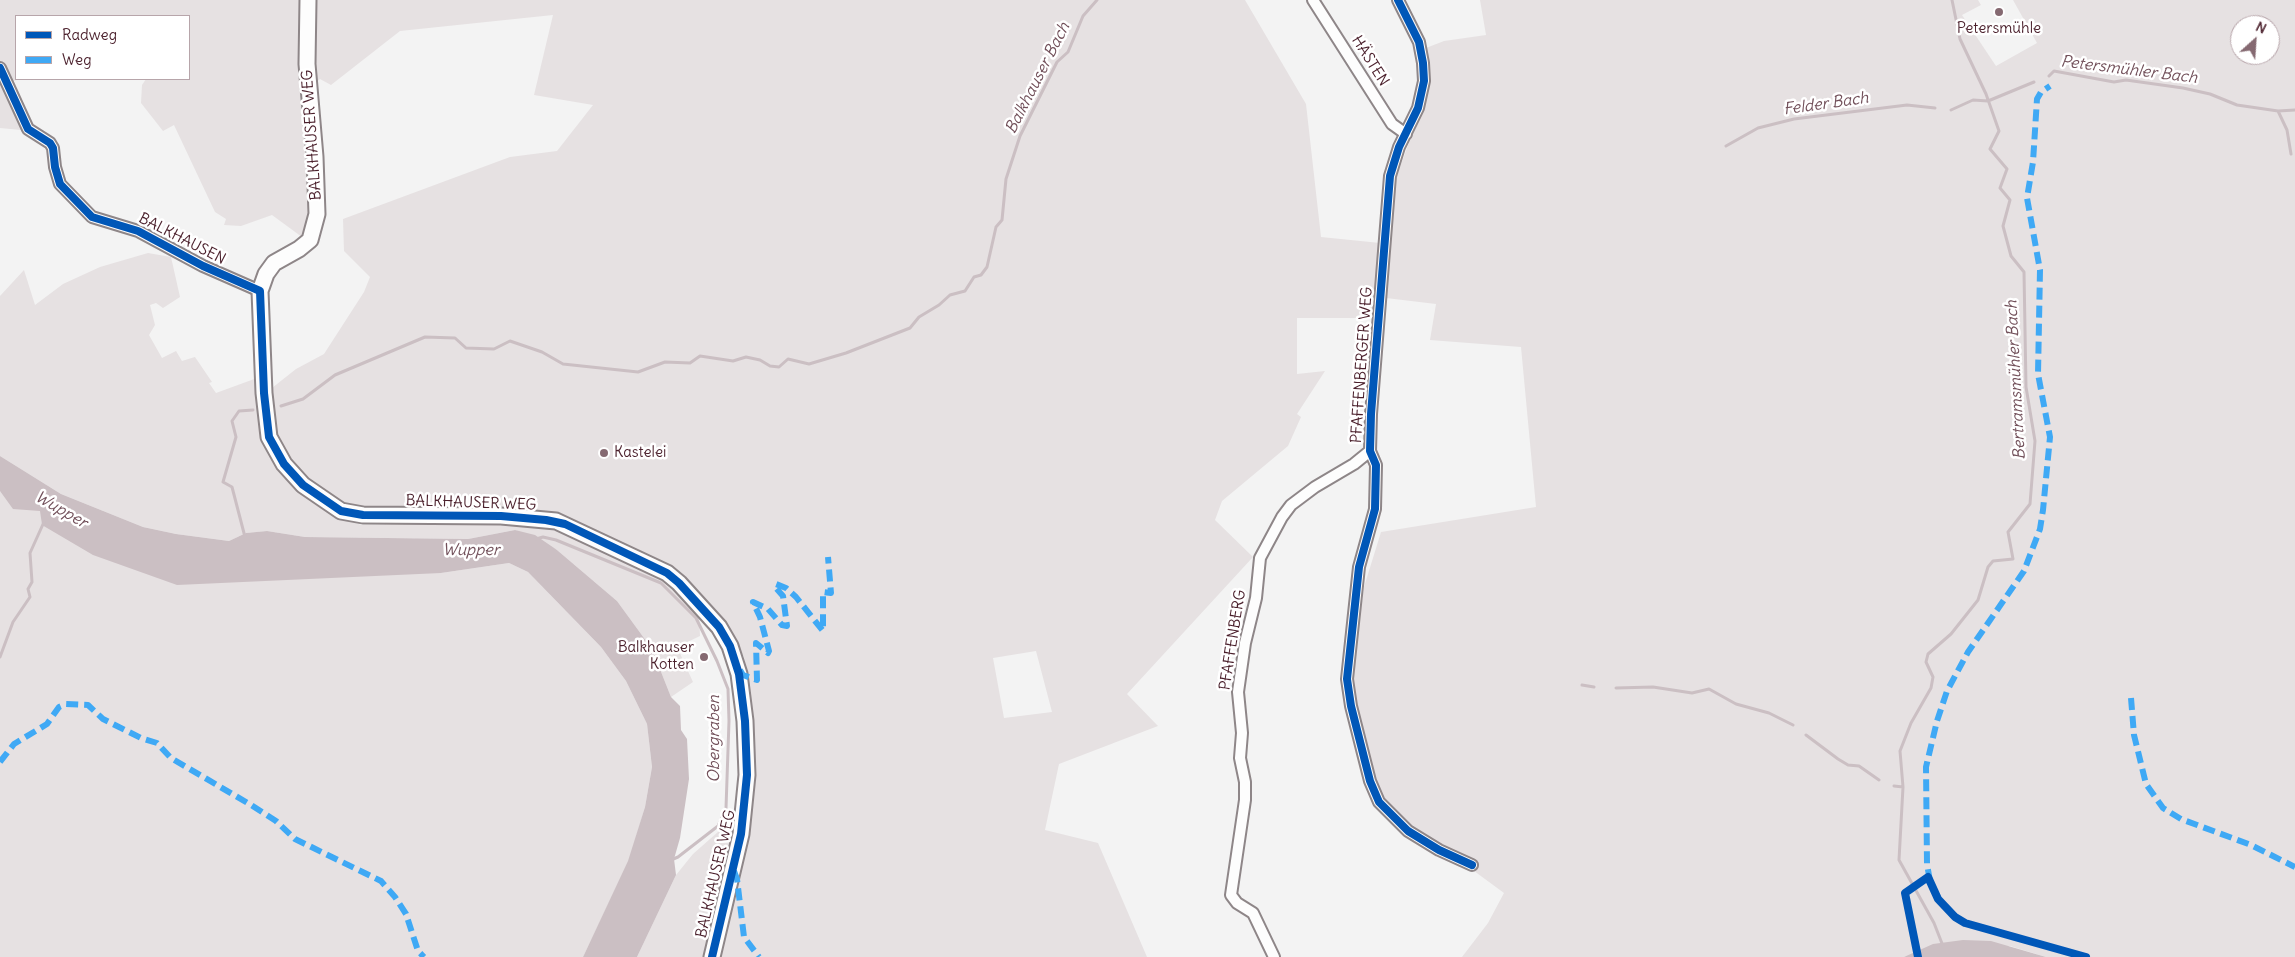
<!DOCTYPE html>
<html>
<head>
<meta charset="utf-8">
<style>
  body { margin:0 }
  #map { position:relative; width:2295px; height:957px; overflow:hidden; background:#f3f3f3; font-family:Delius,sans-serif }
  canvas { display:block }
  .legend { position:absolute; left:15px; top:15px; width:175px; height:65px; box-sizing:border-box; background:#fff; border:1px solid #b7a5aa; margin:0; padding:6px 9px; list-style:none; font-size:15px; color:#4a1f2b }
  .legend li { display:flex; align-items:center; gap:10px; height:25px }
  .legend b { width:25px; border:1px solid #b7a5aa }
  .north { position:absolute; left:2230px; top:15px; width:50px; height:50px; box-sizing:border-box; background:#fff; border:1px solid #b7a5aa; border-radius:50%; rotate:26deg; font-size:14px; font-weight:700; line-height:20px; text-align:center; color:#4a1f2b }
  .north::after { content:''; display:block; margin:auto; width:18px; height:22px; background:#856971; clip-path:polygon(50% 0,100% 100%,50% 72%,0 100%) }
</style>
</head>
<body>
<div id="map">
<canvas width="2295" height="957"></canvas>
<ul class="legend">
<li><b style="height:6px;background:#0057b8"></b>Radweg</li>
<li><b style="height:6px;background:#3fa9f5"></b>Weg</li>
</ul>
<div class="north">N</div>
</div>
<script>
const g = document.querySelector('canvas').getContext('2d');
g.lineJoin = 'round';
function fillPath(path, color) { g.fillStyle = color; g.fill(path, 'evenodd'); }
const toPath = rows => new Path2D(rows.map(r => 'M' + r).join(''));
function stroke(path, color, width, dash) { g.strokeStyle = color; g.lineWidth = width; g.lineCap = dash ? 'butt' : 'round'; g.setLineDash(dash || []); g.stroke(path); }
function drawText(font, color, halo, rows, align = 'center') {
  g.font = font + ' Delius,sans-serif'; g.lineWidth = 5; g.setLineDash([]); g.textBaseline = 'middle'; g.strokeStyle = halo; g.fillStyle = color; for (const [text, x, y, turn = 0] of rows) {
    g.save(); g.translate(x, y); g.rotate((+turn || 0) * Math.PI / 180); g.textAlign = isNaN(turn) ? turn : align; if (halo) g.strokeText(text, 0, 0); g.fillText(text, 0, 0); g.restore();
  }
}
const green = toPath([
  [0,0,301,0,313,200,309,229,302,237,272,215,241,226,224,225,226,219,215,212,174,125,163,131,141,103,142,85,146,79,189,79,189,16,16,16,16,79,21,79,9,82,0,61],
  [311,0,1245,0,1306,104,1321,237,1390,244,1395,181,1427,93,1426,48,1444,41,1486,35,1480,0,1978,0,1981,5,1962,15,1996,66,2037,43,2013,0,2295,0,2295,957,2046,957,2010,946,1904,957,1462,957,1488,923,1504,893,1470,868,1477,860,1440,847,1407,827,1380,798,1366,756,1351,680,1364,587,1381,532,1536,507,1521,347,1430,340,1436,304,1386,298,1384,318,1297,318,1297,374,1325,371,1297,414,1301,417,1288,446,1222,501,1215,520,1253,557,1127,694,1158,726,1059,764,1045,830,1098,843,1147,957,717,957,751,815,754,760,744,657,718,614,669,571,612,539,562,519,371,509,337,504,305,481,274,437,272,388,296,369,324,354,364,292,370,277,344,251,343,219,510,157,557,151,593,105,534,95,553,15,400,31,331,85,320,79,314,84],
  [2240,25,2270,25,2270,55,2240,55],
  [1036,651,1052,712,1004,718,993,658],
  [0,74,22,122,21,130,0,128],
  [148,253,171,257,180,297,163,308,156,303,150,305,155,325,149,335,162,358,176,351,182,361,195,357,212,382,209,383,216,393,257,378,261,424,335,514,361,525,498,522,530,525,556,530,634,561,662,577,699,613,700,636,677,647,693,682,671,697,652,649,617,601,557,550,515,530,468,539,305,537,267,531,246,533,229,541,176,534,143,527,61,494,0,456,0,296,24,270,35,305,63,284,100,267],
  [0,491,41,511,42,525,441,573,509,563,528,572,601,647,626,681,647,724,652,767,645,807,629,861,583,957,0,957],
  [735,817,704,957,637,957,676,875,693,854]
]);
const water = toPath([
  [0,456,61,494,143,527,176,534,229,541,246,533,267,531,305,537,468,539,515,530,535,535,557,550,617,601,652,649,671,697,680,706,681,730,687,739,689,779,680,838,674,859,676,875,637,957,583,957,628,861,645,807,652,767,647,724,626,681,601,647,528,572,509,563,441,573,177,585,93,555,42,525,40,511,13,509,0,491],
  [1963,940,1991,941,2046,957,1904,957,1933,944]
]);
const stream = toPath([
  [2049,76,2054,71,2114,82,2126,80,2183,88,2210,94,2237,105,2278,111,2295,110],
  [1951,110,1973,100,1988,101,2034,82],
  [2278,111,2287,130,2291,154],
  [1726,146,1758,128,1794,119,1907,105,1935,108],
  [281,406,303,399,335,375,425,337,455,338,466,348,494,349,510,341,542,352,563,364,638,372,665,362,690,363,700,356,733,361,746,357,760,360,770,366,779,367,788,359,809,364,846,353,910,328,919,317,939,305,950,295,965,291,974,277,981,275,987,267,996,227,1002,220,1006,179,1020,136,1057,62,1068,52,1083,16,1097,0],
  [245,537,232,487,223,482,236,437,232,421,239,411,253,410],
  [536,539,543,537,556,540,661,583,696,618,717,661,728,689,729,721,726,808,718,826,678,857,671,860],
  [0,657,13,622,30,597,28,589,32,582,30,553,44,522],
  [1582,685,1594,687],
  [1616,688,1653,687,1692,693,1709,689,1736,704,1769,713,1793,725],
  [1806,735,1838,759,1848,765,1859,766,1879,780],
  [1894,786,1903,787],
  [1943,946,1934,923,1899,860,1903,787,1900,751,1911,723,1931,688,1933,677,1926,662,1928,654,1951,634,1978,600,1988,567,1993,561,2013,559,2008,532,2030,504,2035,441,2026,387,2024,272,2011,256,2003,226,2010,200,2000,188,2007,169,1990,149,1999,131,1986,94,1960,39,1952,0]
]);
const street = toPath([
  [1313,0,1392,124,1406,134],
  [1398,0,1419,42,1423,63,1424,81,1418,108,1399,147,1390,176,1371,414,1370,451,1376,465,1375,509,1359,567,1347,679,1351,706,1370,781,1379,802,1408,831,1439,850,1472,865],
  [0,68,28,129,50,143,53,148,55,167,60,184,92,217,138,231,203,266,260,291],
  [1274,957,1253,913,1237,903,1231,895,1245,800,1245,782,1240,758,1242,733,1238,692,1245,643,1256,598,1260,558,1282,517,1291,505,1315,487,1354,464,1370,451]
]);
const secondary = toPath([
  [308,0,307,64,315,157,317,214,310,240,299,249,274,263,266,274,260,291,264,393,269,437,284,464,303,485,341,511,363,515,501,516,556,521,667,573,679,583,719,627,730,646,739,674,745,721,747,775,741,834,712,957]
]);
const quiet = toPath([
  [740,670,743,675,757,680,756,643,768,653,769,651,760,617,753,602,768,609,782,625,787,626,783,596,775,587,776,584,786,588,796,597,823,631,823,592,831,593,828,557],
  [2131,698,2134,735,2146,784,2163,808,2181,819,2251,845,2295,867],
  [0,762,14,744,47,724,59,707,66,704,88,705,103,719,141,738,157,743,171,758,251,805,276,821,295,839,381,881,395,897,406,914,418,951,424,957],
  [734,871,737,879,744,937,759,957],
  [1930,881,1927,864,1926,767,1937,721,1947,691,1968,652,2024,571,2040,529,2043,510,2050,437,2038,374,2040,270,2027,198,2033,162,2037,99,2041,92,2050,86]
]);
const cycleway = toPath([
  [1398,0,1419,42,1423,63,1424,81,1418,108,1399,147,1390,176,1371,414,1370,451,1376,465,1375,509,1359,567,1347,679,1351,706,1370,781,1379,802,1408,831,1439,850,1472,865],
  [0,68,28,129,50,143,53,148,55,167,60,184,92,217,138,231,203,266,260,291,264,393,269,437,284,464,303,485,341,511,363,515,501,516,546,520,565,524,667,573,679,583,719,627,730,646,739,674,745,721,747,775,741,834,712,957],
  [1918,957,1905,893,1928,877,1938,899,1955,917,1965,923,2086,957]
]);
const markers = [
  [1999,12,5,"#856971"],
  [604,453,5,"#856971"],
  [704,657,5,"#856971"]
];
const poiNames = [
  ["Petersmühle",1999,29],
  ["Kastelei",614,453,"left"],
  ["Balkhauser",694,648,"right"],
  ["Kotten",694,665,"right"]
];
const streetNames = [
  ["HÄSTEN",1370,61,58],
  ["BALKHAUSER WEG",312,135,-94],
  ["BALKHAUSEN",182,239,27],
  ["PFAFFENBERGER WEG",1362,365,-86],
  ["BALKHAUSER WEG",471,503,2],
  ["PFAFFENBERG",1233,640,-81],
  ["BALKHAUSER WEG",716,874,-77]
];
const waterNames = [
  ["Petersmühler Bach",2129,70,7],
  ["Balkhauser Bach",1038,78,-63],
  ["Felder Bach",1826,104,-8],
  ["Bertramsmühler Bach",2016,380,-93],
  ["Wupper",61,510,30],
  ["Wupper",471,550],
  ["Obergraben",714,739,-90]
];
fillPath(green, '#e6e1e2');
fillPath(water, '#cbbfc3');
stroke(stream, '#cbbfc3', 3);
stroke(street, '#8e8688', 14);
stroke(secondary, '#8e8688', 19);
stroke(street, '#fdfdfd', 10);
stroke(secondary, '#fdfdfd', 15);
stroke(quiet, '#3fa9f5', 6, [12, 6]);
stroke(cycleway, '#0057b8', 8);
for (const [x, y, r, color] of markers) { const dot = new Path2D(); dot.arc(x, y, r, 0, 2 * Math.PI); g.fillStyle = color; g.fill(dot); stroke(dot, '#fff', 2); }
drawText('15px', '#4a1f2b', '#fff', poiNames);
drawText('15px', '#4a1f2b', '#fff', streetNames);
drawText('italic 16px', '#714f59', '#fff', waterNames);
</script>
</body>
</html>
